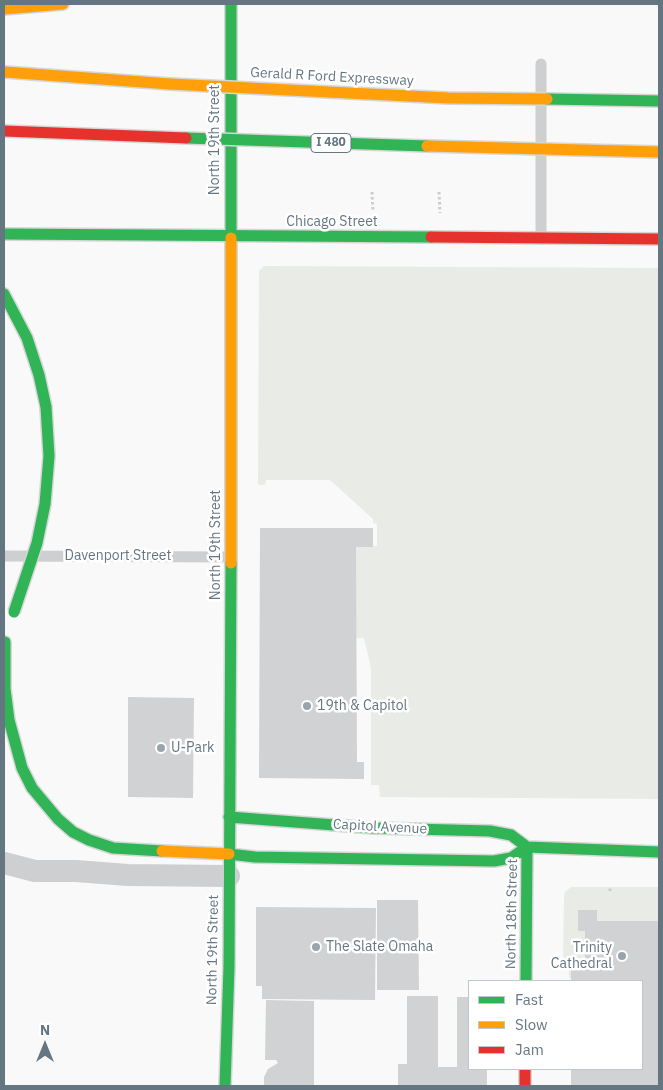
<!DOCTYPE html>
<html>
<head>
<meta charset="utf-8">
<style>
  body { margin:0 }
  #map { position:relative; width:663px; height:1090px; overflow:hidden; background:#f9f9f9; font-family:"IBM Plex Sans",sans-serif }
  canvas { display:block }
  .frame { position:absolute; inset:0; border:5px solid #657683; pointer-events:none }
  .legend { position:absolute; left:468px; top:980px; width:175px; height:90px; box-sizing:border-box; background:#fff; border:1px solid #c1c8cd; margin:0; padding:6px 9px; list-style:none; font-size:15px; color:#657683 }
  .legend li { display:flex; align-items:center; gap:10px; height:25px }
  .legend b { width:25px; border:1px solid #c1c8cd }
  .north { position:absolute; left:20px; top:1020px; width:50px; height:50px; -webkit-text-stroke:4px #fff; paint-order:stroke; rotate:0deg; font-size:14px; font-weight:700; line-height:20px; text-align:center; color:#657683 }
  .north::after { content:''; display:block; margin:auto; width:18px; height:22px; background:#657683; clip-path:polygon(50% 0,100% 100%,50% 72%,0 100%) }
</style>
</head>
<body>
<div id="map">
<canvas width="663" height="1090"></canvas>
<div class="frame"></div>
<ul class="legend">
<li><b style="height:6px;background:#30b455"></b>Fast</li>
<li><b style="height:6px;background:#ff9f0a"></b>Slow</li>
<li><b style="height:6px;background:#e5322d"></b>Jam</li>
</ul>
<div class="north">N</div>
</div>
<script>
const g = document.querySelector('canvas').getContext('2d');
g.lineJoin = 'round';
function fillPath(path, color) { g.fillStyle = color; g.fill(path, 'evenodd'); }
const toPath = rows => new Path2D(rows.map(r => 'M' + r).join(''));
function stroke(path, color, width, dash) { g.strokeStyle = color; g.lineWidth = width; g.lineCap = dash ? 'butt' : 'round'; g.setLineDash(dash || []); g.stroke(path); }
function drawText(font, color, halo, rows, align = 'center') {
  g.font = font + ' "IBM Plex Sans",sans-serif'; g.lineWidth = 5; g.setLineDash([]); g.textBaseline = 'middle'; g.strokeStyle = halo; g.fillStyle = color; for (const [text, x, y, turn = 0] of rows) {
    g.save(); g.translate(x, y); g.rotate((+turn || 0) * Math.PI / 180); g.textAlign = isNaN(turn) ? turn : align; if (halo) g.strokeText(text, 0, 0); g.fillText(text, 0, 0); g.restore();
  }
}
const green = toPath([
  [264,266,659,268,659,799,380,797,379,785,371,785,371,668,364,638,355,638,356,547,377,546,377,524,373,523,373,519,330,480,266,480,265,485,258,485,259,271],
  [571,887,659,887,659,921,597,921,596,910,578,910,578,931,585,931,585,970,571,970,571,978,569,978,569,968,563,964,564,896,565,892]
]);
const building = toPath([
  [260,528,373,528,373,547,356,547,357,762,364,762,364,779,259,778],
  [128,697,194,698,193,798,128,797],
  [377,900,418,900,419,990,377,990],
  [256,907,376,908,375,1000,262,999,262,986,256,986],
  [578,910,597,910,597,921,659,921,659,1086,571,1086,571,1069,642,1069,642,981,571,981,571,970,585,970,585,931,578,931],
  [407,996,438,996,438,1067,457,1067,457,997,469,997,469,1069,487,1069,487,1086,398,1086,398,1064,407,1064],
  [266,1000,314,1001,314,1085,264,1086,264,1077,268,1069,278,1063,276,1060,265,1060]
]);
const path = toPath([
  [372,192,373,212],
  [439,192,440,213],
  [610,891,610,887]
]);
const lane = toPath([
  [541,64,541,238],
  [4,556,231,557]
]);
const street = toPath([
  [4,863,35,871,76,871,128,875,229,876]
]);
const fast = toPath([
  [231,4,231,238],
  [4,234,431,237],
  [4,294,27,338,39,375,46,407],
  [5,642,5,689,9,720,22,768,32,788,58,819,73,832,89,840,113,848,162,851],
  [229,817,374,828,490,831,511,835,527,847,659,852],
  [229,854,255,857,494,861,511,858,527,847],
  [526,981,527,847],
  [225,1086,229,967,231,563]
]);
const slow = toPath([
  [4,9,63,4],
  [4,72,170,84],
  [231,563,231,238],
  [162,851,229,854]
]);
const jam = toPath([
  [431,237,659,239],
  [525,1069,525,1086]
]);
const fastBridge = toPath([
  [547,99,659,101],
  [186,138,427,146],
  [14,612,37,543,45,504,49,456,46,407]
]);
const slowBridge = toPath([
  [170,84,448,98,547,99],
  [427,146,659,152]
]);
const jamBridge = toPath([
  [4,131,186,138]
]);
const markers = [
  [307,706,5,"#99a4ac"],
  [161,748,5,"#99a4ac"],
  [316,947,5,"#99a4ac"],
  [622,956,5,"#99a4ac"]
];
const shields = [
  [331,143,40]
];
const shieldNames = [
  ["I 480",331,143]
];
const streetNames = [
  ["Gerald R Ford Expressway",332,77,3],
  ["North 19th Street",215,140,-90],
  ["Chicago Street",332,222],
  ["North 19th Street",216,545,-90],
  ["Davenport Street",118,556],
  ["Capitol Avenue",380,827,3],
  ["North 18th Street",512,914,-89],
  ["North 19th Street",213,950,-89]
];
const poiNames = [
  ["19th & Capitol",317,706],
  ["U-Park",171,748],
  ["The Slate Omaha",326,947],
  ["Trinity",612,948,"right"],
  ["Cathedral",612,964,"right"]
];
fillPath(green, '#e8ebe6');
fillPath(building, '#d0d2d3');
stroke(fast, '#d5d6d7', 14);
stroke(slow, '#d5d6d7', 14);
stroke(jam, '#d5d6d7', 14);
stroke(path, '#cbcccd', 3, [2.5, 2.5]);
stroke(lane, '#cecfd0', 11);
stroke(street, '#cecfd0', 22);
stroke(fast, '#30b455', 11);
stroke(slow, '#ff9f0a', 11);
stroke(jam, '#e5322d', 11);
stroke(fastBridge, '#d5d6d6', 14, []);
stroke(slowBridge, '#d5d6d6', 14, []);
stroke(jamBridge, '#d5d6d6', 14, []);
stroke(fastBridge, '#30b455', 11);
stroke(slowBridge, '#ff9f0a', 11);
stroke(jamBridge, '#e5322d', 11);
for (const [x, y, r, color] of markers) { const dot = new Path2D(); dot.arc(x, y, r, 0, 2 * Math.PI); g.fillStyle = color; g.fill(dot); stroke(dot, '#fff', 2); }
for (const [x, y, w] of shields) { const box = new Path2D(); box.roundRect(x - w / 2, y - 9.5, w, 19, 4); g.fillStyle = '#fff'; g.fill(box); stroke(box, '#657683', 1); }
drawText('bold 12px', '#657683', null, shieldNames);
drawText('14px', '#657683', '#fff', streetNames);
drawText('14px', '#657683', '#fff', poiNames, 'left');
</script>
</body>
</html>
